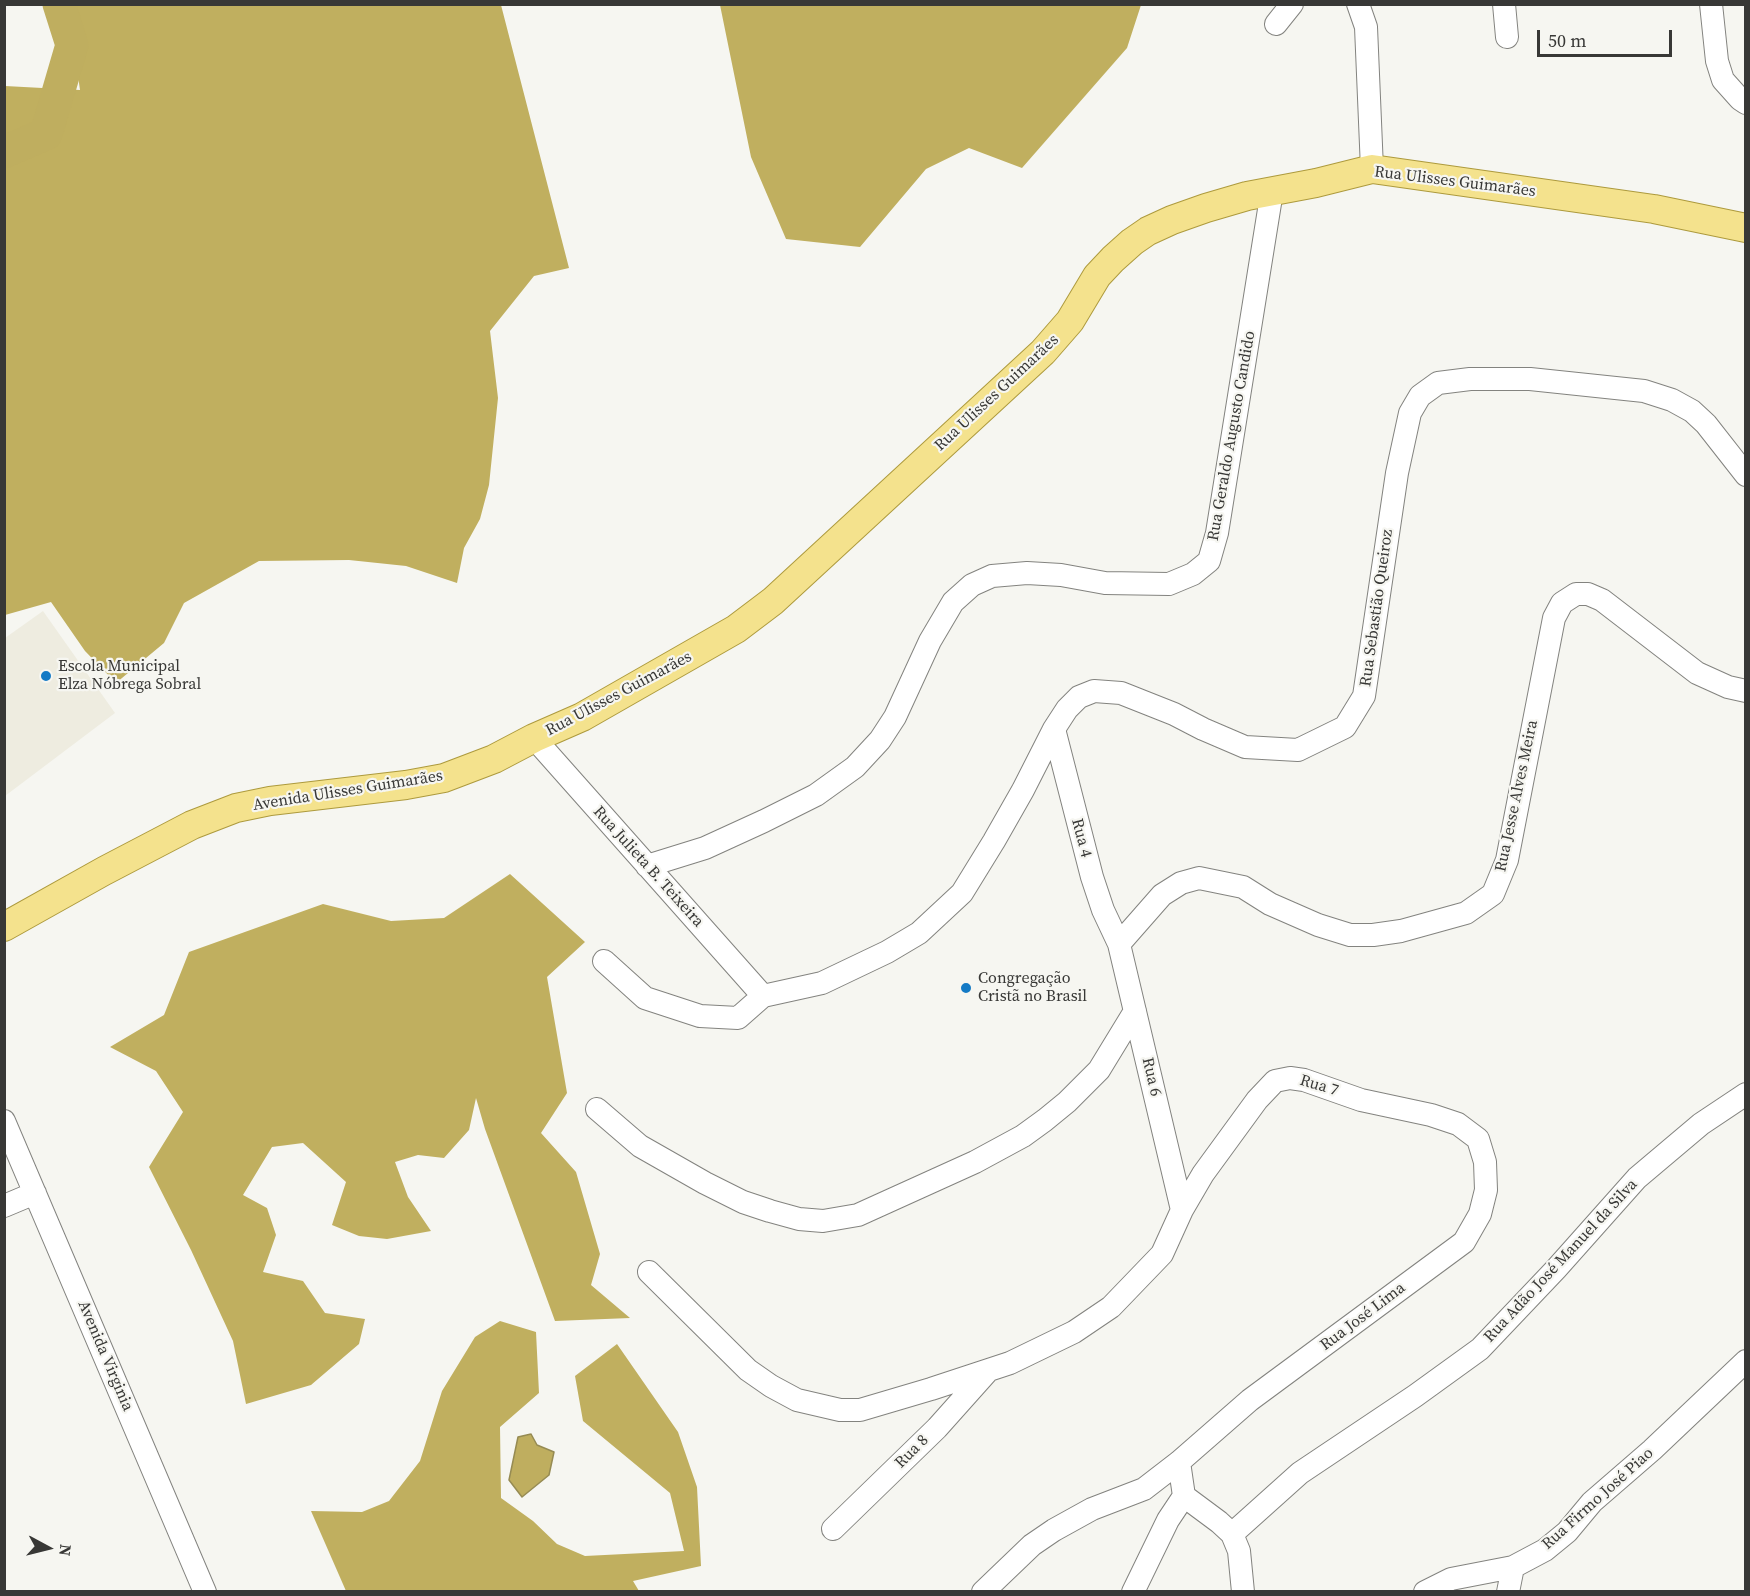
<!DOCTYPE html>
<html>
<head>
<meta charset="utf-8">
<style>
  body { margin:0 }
  #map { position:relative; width:1750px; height:1596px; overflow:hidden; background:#f6f6f1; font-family:"Source Serif 4",serif }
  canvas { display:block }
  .frame { position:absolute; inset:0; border:6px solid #383836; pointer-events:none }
  .north { position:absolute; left:18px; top:1518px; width:60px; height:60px; -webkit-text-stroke:4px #f6f6f1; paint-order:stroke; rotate:97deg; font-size:16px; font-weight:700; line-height:24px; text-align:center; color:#383836 }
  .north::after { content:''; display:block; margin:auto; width:21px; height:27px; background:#383836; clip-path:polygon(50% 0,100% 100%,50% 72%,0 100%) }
  .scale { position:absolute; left:1537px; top:30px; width:135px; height:27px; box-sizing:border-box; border:3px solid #383836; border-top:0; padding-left:8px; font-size:18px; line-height:21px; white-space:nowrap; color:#383836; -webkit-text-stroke:4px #f6f6f1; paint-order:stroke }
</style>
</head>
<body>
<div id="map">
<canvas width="1750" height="1596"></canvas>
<div class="frame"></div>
<div class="north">N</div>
<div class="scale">50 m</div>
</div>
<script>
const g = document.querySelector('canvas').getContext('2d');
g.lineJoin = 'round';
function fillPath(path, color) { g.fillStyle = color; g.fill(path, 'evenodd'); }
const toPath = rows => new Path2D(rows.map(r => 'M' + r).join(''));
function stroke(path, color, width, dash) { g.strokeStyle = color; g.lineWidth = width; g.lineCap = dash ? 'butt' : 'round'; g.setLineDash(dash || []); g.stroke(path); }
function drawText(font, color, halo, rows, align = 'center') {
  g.font = font + ' "Source Serif 4",serif'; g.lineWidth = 4.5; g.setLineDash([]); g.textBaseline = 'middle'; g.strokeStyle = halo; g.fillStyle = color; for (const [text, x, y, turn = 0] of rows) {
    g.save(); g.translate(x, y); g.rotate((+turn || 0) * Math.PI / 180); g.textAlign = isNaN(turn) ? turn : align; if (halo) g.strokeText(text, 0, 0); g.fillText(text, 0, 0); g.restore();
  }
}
const built = toPath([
  [43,611,115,713,5,796,5,638]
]);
const forest = toPath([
  [68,5,501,5,569,268,534,276,490,331,498,398,489,485,480,519,464,548,457,583,406,566,349,560,259,561,184,603,164,643,116,683,85,651,51,602,5,615,5,86,80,90],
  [720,5,720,4,1141,5,1127,48,1022,168,969,148,926,169,860,247,786,239,751,157],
  [510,874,585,942,547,977,567,1093,541,1133,576,1172,600,1254,591,1285,630,1318,555,1321,485,1129,476,1098,469,1130,444,1158,418,1155,395,1162,408,1197,431,1231,387,1239,359,1236,332,1225,346,1182,303,1143,272,1147,243,1195,267,1208,276,1235,263,1272,303,1281,325,1313,365,1319,359,1344,311,1385,246,1404,233,1341,191,1250,149,1167,183,1112,156,1071,110,1047,164,1015,189,952,323,904,391,921,444,918],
  [500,1321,536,1332,539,1393,500,1427,501,1498,533,1521,557,1544,585,1556,684,1551,670,1493,583,1421,575,1376,617,1344,678,1432,697,1487,701,1566,633,1581,639,1591,346,1591,311,1511,362,1512,389,1501,420,1461,442,1391,475,1337]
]);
const water = toPath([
  [531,1434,537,1445,554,1452,549,1475,522,1497,509,1480,518,1437,531,1434]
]);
const river = toPath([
  [4,152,46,134,72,45,59,4]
]);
const minor = toPath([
  [1358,4,1366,27,1372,169],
  [1504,4,1507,37],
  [1711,4,1717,61,1723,80,1740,99,1746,103],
  [1276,24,1292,4],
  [1054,729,1092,877,1103,910,1119,944,1182,1210],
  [534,738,763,996],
  [647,866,705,848,764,821,816,795,855,767,880,740,895,717,930,641,953,602,972,585,992,576,1027,573,1061,575,1105,583,1169,584,1193,574,1209,561,1217,533,1272,191],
  [1119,944,1162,895,1181,883,1199,878,1243,887,1270,904,1318,925,1350,935,1373,935,1401,931,1466,913,1493,894,1507,860,1554,618,1562,603,1576,594,1588,594,1602,600,1697,673,1728,687,1746,691],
  [604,961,645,998,700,1016,738,1018,763,996,822,983,887,952,919,933,962,893,994,841,1023,790,1054,729,1067,709,1079,697,1094,691,1121,693,1174,714,1203,729,1245,747,1298,750,1345,727,1364,696,1397,473,1410,413,1420,396,1438,383,1470,379,1530,379,1644,391,1672,400,1692,411,1706,424,1746,475],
  [597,1109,640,1146,705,1183,743,1202,770,1211,799,1219,823,1221,858,1215,975,1162,1023,1136,1045,1120,1067,1102,1099,1070,1135,1011],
  [4,1121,205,1592],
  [4,1206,35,1193],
  [649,1272,748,1370,771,1386,797,1400,840,1410,860,1410,931,1389,1010,1363,1074,1332,1111,1307,1162,1254,1182,1210,1203,1174,1257,1100,1275,1081,1290,1078,1304,1080,1361,1100,1431,1115,1458,1124,1478,1139,1485,1162,1486,1190,1480,1214,1464,1242,1250,1400,1179,1462,1144,1489,1092,1509,1054,1530,1032,1545,983,1592],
  [1184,1496,1219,1522,1232,1534,1239,1551,1243,1592],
  [833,1529,937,1428,987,1372],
  [1232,1534,1300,1473,1415,1396,1480,1349,1556,1269,1637,1178,1701,1124,1746,1094],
  [1133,1592,1168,1520,1184,1496,1179,1462],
  [1425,1592,1451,1579,1513,1567,1545,1550,1567,1532,1592,1502,1652,1450,1746,1361],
  [1508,1592,1513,1567]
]);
const major = toPath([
  [4,927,104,871,192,825,236,808,270,801,406,785,444,778,494,759,534,738,582,717,736,629,773,601,1043,352,1070,321,1097,276,1113,259,1132,242,1148,231,1172,220,1206,208,1247,196,1316,183,1372,169,1654,209,1746,228]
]);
const markers = [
  [46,676,6,"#147ac5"],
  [966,988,6,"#147ac5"]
];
const streetNames = [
  ["Rua Ulisses Guimarães",1455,182,7],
  ["Rua Ulisses Guimarães",997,393,-43],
  ["Rua Geraldo Augusto Candido",1232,436,-80],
  ["Rua Sebastião Queiroz",1377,608,-82],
  ["Rua Ulisses Guimarães",619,694,-28],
  ["Avenida Ulisses Guimarães",348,791,-9],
  ["Rua Jesse Alves Meira",1517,796,-78],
  ["Rua 4",1081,838,75],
  ["Rua Julieta B. Teixeira",648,867,48],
  ["Rua 6",1151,1077,77],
  ["Rua 7",1319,1086,17],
  ["Rua Adão José Manuel da Silva",1561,1261,-47],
  ["Rua José Lima",1363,1317,-37],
  ["Avenida Virginia",105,1356,67],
  ["Rua 8",912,1452,-45],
  ["Rua Firmo José Piao",1598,1499,-42]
];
const poiNames = [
  ["Escola Municipal",58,667],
  ["Elza Nóbrega Sobral",58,685],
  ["Congregação",978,979],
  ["Cristã no Brasil",978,997]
];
fillPath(built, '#eeece0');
fillPath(forest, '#c0af5f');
fillPath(water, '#bfae5f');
stroke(water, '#968b53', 1.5);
stroke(river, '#bfae5f', 33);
stroke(minor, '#83837f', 24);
stroke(major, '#ad9a3d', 30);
stroke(minor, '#fff', 22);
stroke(major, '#f4e28d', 28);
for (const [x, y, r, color] of markers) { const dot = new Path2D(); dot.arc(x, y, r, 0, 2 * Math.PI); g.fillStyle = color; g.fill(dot); stroke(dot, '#f6f6f1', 2); }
drawText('16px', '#383836', '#f6f6f1', streetNames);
drawText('16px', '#383836', '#f6f6f1', poiNames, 'left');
</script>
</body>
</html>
